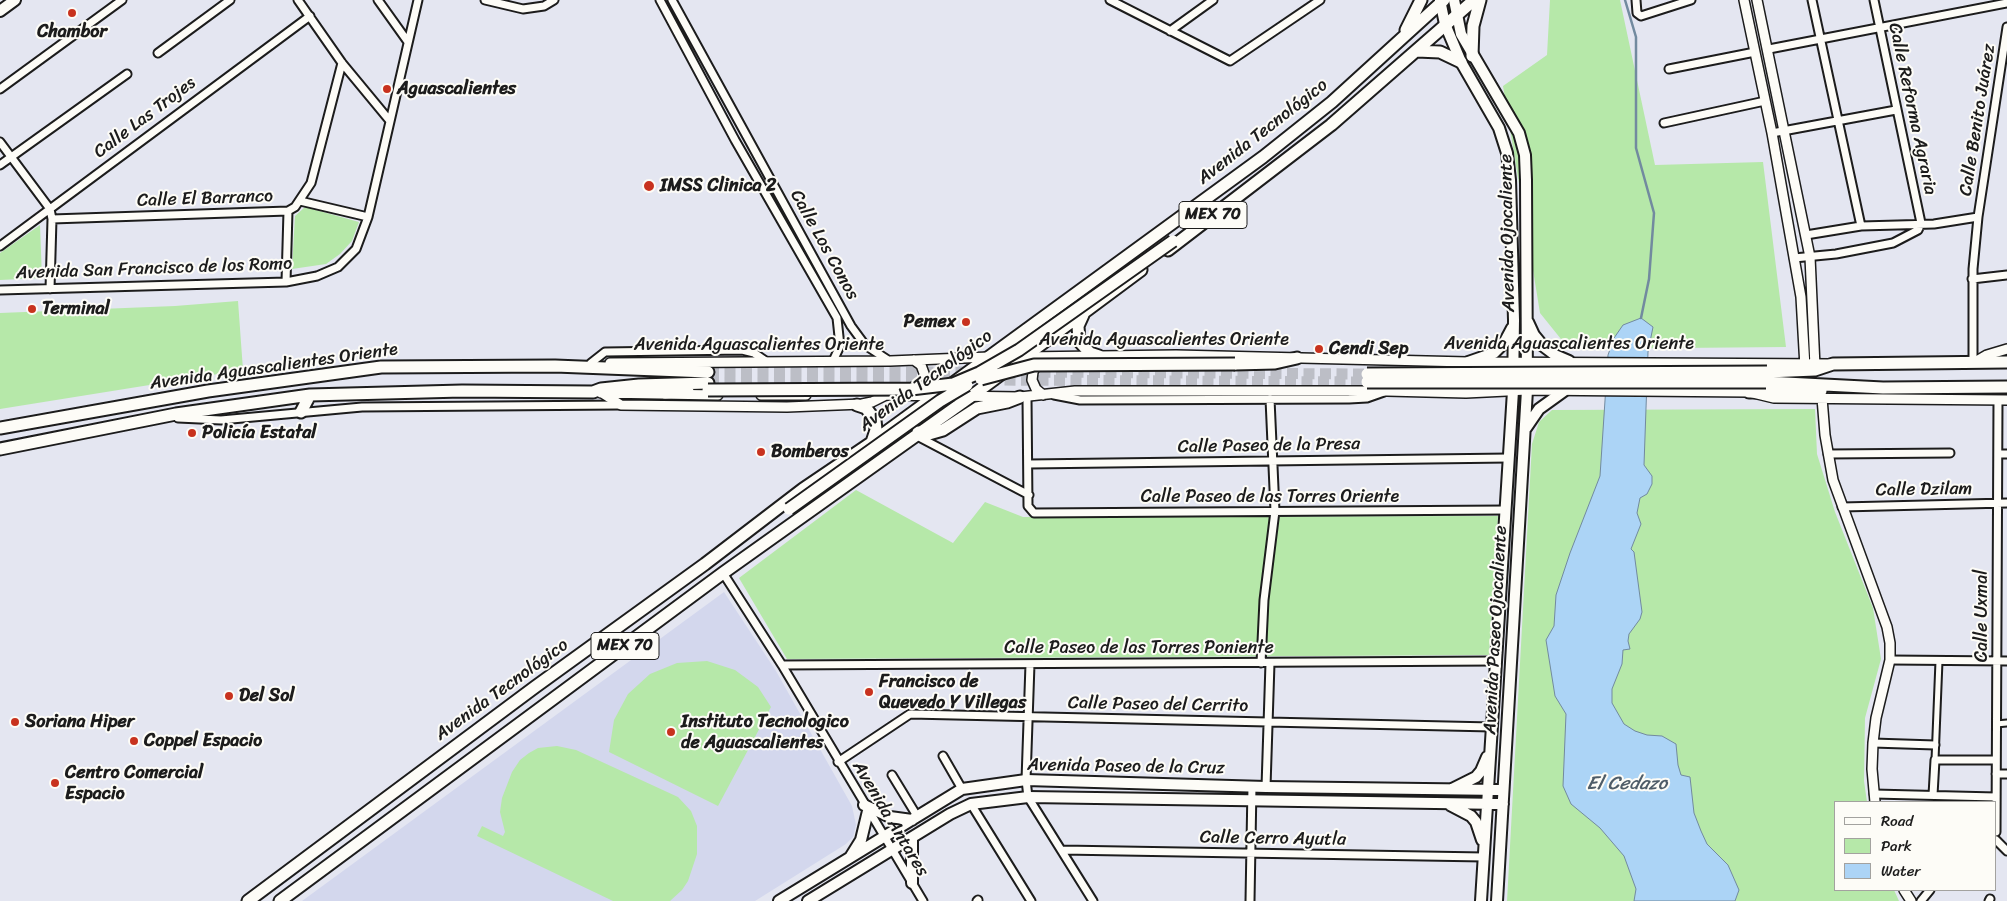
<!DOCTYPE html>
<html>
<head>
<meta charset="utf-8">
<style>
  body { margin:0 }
  #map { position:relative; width:2007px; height:901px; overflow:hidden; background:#e4e6f1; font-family:Sriracha,sans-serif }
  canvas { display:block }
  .legend { position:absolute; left:1834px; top:801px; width:162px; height:90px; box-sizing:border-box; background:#fdfcf7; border:1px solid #a3a29f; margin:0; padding:6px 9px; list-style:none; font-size:15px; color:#1c1c1c }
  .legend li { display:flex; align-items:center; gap:10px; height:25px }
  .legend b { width:25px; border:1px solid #a3a29f }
</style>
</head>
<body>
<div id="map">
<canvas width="2007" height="901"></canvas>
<ul class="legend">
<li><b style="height:6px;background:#fdfcf7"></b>Road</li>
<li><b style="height:14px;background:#b6e8a9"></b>Park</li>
<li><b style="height:14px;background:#acd4f6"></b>Water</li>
</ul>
</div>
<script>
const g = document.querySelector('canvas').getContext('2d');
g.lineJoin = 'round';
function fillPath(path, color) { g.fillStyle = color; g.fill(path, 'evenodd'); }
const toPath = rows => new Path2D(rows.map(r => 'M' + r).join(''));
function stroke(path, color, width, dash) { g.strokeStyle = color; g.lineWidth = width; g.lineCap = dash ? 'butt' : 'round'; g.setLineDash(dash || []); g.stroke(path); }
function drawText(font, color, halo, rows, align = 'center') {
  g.font = font + ' Sriracha,sans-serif'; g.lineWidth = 4; g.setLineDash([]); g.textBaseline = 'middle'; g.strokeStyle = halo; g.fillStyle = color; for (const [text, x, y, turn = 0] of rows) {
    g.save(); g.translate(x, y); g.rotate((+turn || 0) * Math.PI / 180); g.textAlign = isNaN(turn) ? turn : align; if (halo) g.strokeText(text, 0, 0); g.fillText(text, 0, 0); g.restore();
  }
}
const built = toPath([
  [724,592,776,671,852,806,856,825,853,837,846,844,755,901,302,901]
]);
const green = toPath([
  [1550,0,1620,0,1655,165,1763,162,1786,347,1569,349,1540,313,1503,86,1547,55],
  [305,207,359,222,352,241,340,254,326,264,292,269,295,216],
  [40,225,42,278,0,280,0,253],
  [238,301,243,370,0,409,0,313,175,306],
  [1815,409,1817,454,1835,512,1873,608,1881,659,1865,718,1864,781,1867,802,1836,802,1836,890,1894,890,1899,901,1507,901,1532,444,1539,422,1552,410],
  [856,490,953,543,985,502,1023,517,1498,516,1489,655,787,659,739,578],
  [707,661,735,670,758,687,771,707,718,806,609,752,614,720,628,694,650,674,677,663],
  [557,746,576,750,678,797,691,811,697,826,697,854,688,881,682,890,670,901,613,901,477,836,482,826,503,836,505,832,500,812,502,798,512,772,520,760,529,753,538,748]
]);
const water = toPath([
  [1641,318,1653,327,1648,352,1644,465,1652,476,1652,484,1647,494,1640,498,1637,513,1641,524,1631,549,1634,552,1642,612,1640,619,1629,634,1628,641,1630,649,1623,650,1622,664,1612,689,1612,703,1624,724,1635,731,1647,735,1662,736,1676,744,1678,765,1681,775,1690,777,1694,813,1701,831,1707,844,1728,865,1739,890,1735,901,1634,901,1636,889,1624,856,1600,828,1571,804,1563,786,1566,714,1555,696,1546,640,1554,626,1556,595,1570,553,1600,476,1608,355,1614,338,1623,325,1641,318]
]);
const stream = toPath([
  [1625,0,1636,37,1636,148,1654,213,1649,279,1641,318]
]);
const primaryTunnel = toPath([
  [708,372,975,372],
  [1023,372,1367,374],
  [988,380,1367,382],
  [708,383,934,381]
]);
const pedestrian = toPath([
  [1996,724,2007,723],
  [1935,760,1939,661]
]);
const minor = toPath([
  [298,0,342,63,390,121],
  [378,0,408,42],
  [485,0,523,9,544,6,554,0],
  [660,0,735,140,837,318,840,346,833,361],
  [672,0,851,326,865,345,888,360],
  [1110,0,1230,61,1320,0],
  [1636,0,1637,13,1641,16,1691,0],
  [1812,0,1861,226],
  [1170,31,1213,0],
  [1769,49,2007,3],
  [158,53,230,0],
  [1669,69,1755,52],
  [0,89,122,0],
  [1664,123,1765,101],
  [1772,133,1896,110],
  [0,142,50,209,52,219,50,289],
  [0,165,127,74],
  [300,201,368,217],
  [52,219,288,211,295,207,311,183,342,63],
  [1806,235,1861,226,1934,224,1978,217],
  [0,246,310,16],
  [1794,258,1836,254,1893,243,1918,230,1921,223,1874,0],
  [1972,279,2007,275],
  [286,282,288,211],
  [0,290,286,282,317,276,338,267,356,249,368,217,418,0],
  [591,363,605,352,742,350,754,353,767,362],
  [1973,363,1973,269,1978,217,2007,27],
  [1054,395,1080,400,1349,399,1367,398,1384,392],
  [1027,397,1028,506,1034,513,1506,510],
  [178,418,221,420,362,407,621,405],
  [915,435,1029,495],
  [1828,454,1950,453],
  [1998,454,2007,454],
  [1029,464,1509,458],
  [1842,507,2007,503],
  [723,573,782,665,923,901],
  [1890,660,2007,661],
  [1261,663,1264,600,1275,511,1270,399],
  [1030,664,1026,780,1028,797,1093,901],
  [782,665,1496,661],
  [1873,743,1935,745],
  [943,756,962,789],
  [838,762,910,714,1492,727],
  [1996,774,2007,774],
  [892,775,917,816],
  [1266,787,1270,663],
  [1874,794,1996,797],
  [1933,795,1935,760,1996,760],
  [971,804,1031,901],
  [1996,832,1998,400],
  [1996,840,2007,851],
  [1062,850,1484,857],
  [977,901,978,900],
  [1250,901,1252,786],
  [1921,901,1930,890],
  [1989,901,1990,899]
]);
const tertiary = toPath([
  [1744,0,1772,133,1801,297,1805,367],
  [1757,0,1810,257,1815,367],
  [1022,357,1176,355,1468,362,1832,364],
  [914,360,921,365,925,376,924,384,919,392],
  [1038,362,1033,372,1032,380,1036,389,1043,395],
  [1975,362,1987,355,2007,349],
  [610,363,890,361,989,357],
  [601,393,718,395],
  [602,393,621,405,787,407,862,404,872,402,886,395],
  [761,395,806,395],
  [881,395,1020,397,1075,391,1387,391,1466,393,1527,390,1749,392,1774,398,2007,400],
  [1822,398,1825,435,1833,480,1887,627,1890,643,1890,660,1876,718,1873,743,1872,769,1875,802],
  [1904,890,1911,901]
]);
const secondary = toPath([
  [1440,0,1445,24,1461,62,1499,128,1507,153,1510,180,1514,320,1513,391,1481,901],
  [1454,0,1461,34,1519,133,1525,155,1526,180,1527,390,1497,901],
  [0,11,15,0],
  [1528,322,1534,335,1543,346,1555,355,1569,361],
  [1468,362,1494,353,1504,343,1512,328],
  [1526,428,1539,409,1564,391],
  [1452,789,1476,777,1481,771,1487,757],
  [864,805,890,817,912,820],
  [1450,805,1471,816,1476,822,1482,840],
  [851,856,861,840,868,811],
  [912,883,912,838],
  [779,901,962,789,1026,780,1266,787,1503,790],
  [808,901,950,814,971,804,1028,797,1503,804]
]);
const primary = toPath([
  [1406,30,1421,0],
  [1417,51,1440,52,1461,62],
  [1472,56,1473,26,1480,0],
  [1168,250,1331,125,1474,0],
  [1083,315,1078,326,1079,341,1090,353,1099,356],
  [1235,364,1275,363,1297,358],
  [1767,372,1815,370,1833,364,2007,362],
  [1766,382,1883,388,2007,387],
  [1749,392,1821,391],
  [665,393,688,391],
  [857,405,866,408,875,420,876,430,872,442],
  [301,412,310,395],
  [0,428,208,391,381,367,555,366,708,372],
  [918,432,929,434,943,430,977,408,1007,402,1020,397],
  [0,449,176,414,310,395,462,391,593,392,601,389,639,385,708,383],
  [248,901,535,687,705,564,803,489,871,443,1263,157,1332,102,1444,0],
  [280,901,723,573,973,395,1141,270]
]);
const primaryBridge = toPath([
  [1367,374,1767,372],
  [981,379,1034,365,1235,364],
  [1367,382,1766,382],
  [708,390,911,389,953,384,979,373,1019,350,1173,241],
  [789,509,940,401,967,385]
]);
const markers = [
  [72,13,5,"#c8321e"],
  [387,89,5,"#c8321e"],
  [649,186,6,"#c8321e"],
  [32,309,5,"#c8321e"],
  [966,322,5,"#c8321e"],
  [1319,349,5,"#c8321e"],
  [192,433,5,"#c8321e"],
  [761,452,5,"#c8321e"],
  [869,692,5,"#c8321e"],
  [229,696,5,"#c8321e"],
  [15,722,5,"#c8321e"],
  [671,732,5,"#c8321e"],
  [134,741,5,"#c8321e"],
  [55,783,5,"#c8321e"]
];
const shields = [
  [1213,215,68],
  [625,646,68]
];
const shieldNames = [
  ["MEX 70",1213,215],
  ["MEX 70",625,646]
];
const poiNames = [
  ["Chambor",72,32,"center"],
  ["Aguascalientes",397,89],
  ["IMSS Clinica 2",660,186],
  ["Terminal",42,309],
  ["Pemex",956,322,"right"],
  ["Cendi Sep",1329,349],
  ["Policía Estatal",202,433],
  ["Bomberos",771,452],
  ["Francisco de",879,682],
  ["Quevedo Y Villegas",879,703],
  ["Del Sol",239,696],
  ["Soriana Hiper",25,722],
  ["Instituto Tecnologico",681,722],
  ["de Aguascalientes",681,743],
  ["Coppel Espacio",144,741],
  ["Centro Comercial",65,773],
  ["Espacio",65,794]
];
const streetNames = [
  ["Calle Reforma Agraria",1912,109,78],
  ["Calle Las Trojes",145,118,-37],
  ["Calle Benito Juárez",1978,120,-81],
  ["Avenida Tecnológico",1263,132,-38],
  ["Calle El Barranco",205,199,-2],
  ["Avenida Ojocaliente",1508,233,-91],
  ["Calle Los Conos",824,245,61],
  ["Avenida San Francisco de los Romo",154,269,-2],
  ["Avenida Aguascalientes Oriente",1164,340],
  ["Avenida Aguascalientes Oriente",1569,344],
  ["Avenida Aguascalientes Oriente",759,345],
  ["Avenida Aguascalientes Oriente",274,367,-8],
  ["Avenida Tecnológico",926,381,-36],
  ["Calle Paseo de la Presa",1269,446,-1],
  ["Calle Dzilam",1924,490,-1],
  ["Calle Paseo de las Torres Oriente",1270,497],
  ["Calle Uxmal",1982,616,-90],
  ["Avenida Paseo Ojocaliente",1496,630,-87],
  ["Calle Paseo de las Torres Poniente",1139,648],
  ["Avenida Tecnológico",502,690,-36],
  ["Calle Paseo del Cerrito",1158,705,1],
  ["Avenida Paseo de la Cruz",1126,767,1],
  ["Avenida Antares",890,819,59],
  ["Calle Cerro Ayutla",1273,839,1]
];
const waterNames = [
  ["El Cedazo",1627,784]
];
fillPath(built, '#d3d7ed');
fillPath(green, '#b6e8a9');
fillPath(water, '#acd4f6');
stroke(water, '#728a9f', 1);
stroke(stream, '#728a9f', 2.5);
stroke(primaryTunnel, '#bcbec6', 11, [11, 5.5]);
stroke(pedestrian, '#1c1c1c', 9);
stroke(minor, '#1c1c1c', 11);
stroke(tertiary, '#1c1c1c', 12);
stroke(secondary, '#1c1c1c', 14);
stroke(primary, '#1c1c1c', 15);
stroke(pedestrian, '#fdfcf7', 5);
stroke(minor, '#fdfcf7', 7);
stroke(tertiary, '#fdfcf7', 9);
stroke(secondary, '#fdfcf7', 10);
stroke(primary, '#fdfcf7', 11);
stroke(primaryBridge, '#1c1c1c', 15, []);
stroke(primaryBridge, '#fdfcf7', 11);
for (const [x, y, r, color] of markers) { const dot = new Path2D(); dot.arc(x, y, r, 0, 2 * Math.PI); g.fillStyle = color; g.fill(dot); stroke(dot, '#fdfcf7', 2); }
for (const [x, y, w] of shields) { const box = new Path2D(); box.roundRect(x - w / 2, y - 13.5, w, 27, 4); g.fillStyle = '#fdfcf7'; g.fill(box); stroke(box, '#1c1c1c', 1); }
drawText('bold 16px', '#1c1c1c', null, shieldNames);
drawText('bold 18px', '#1c1c1c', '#fdfcf7', poiNames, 'left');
drawText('18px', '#1c1c1c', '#fdfcf7', streetNames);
drawText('italic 19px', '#4e5c68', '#fdfcf7', waterNames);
</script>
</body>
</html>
